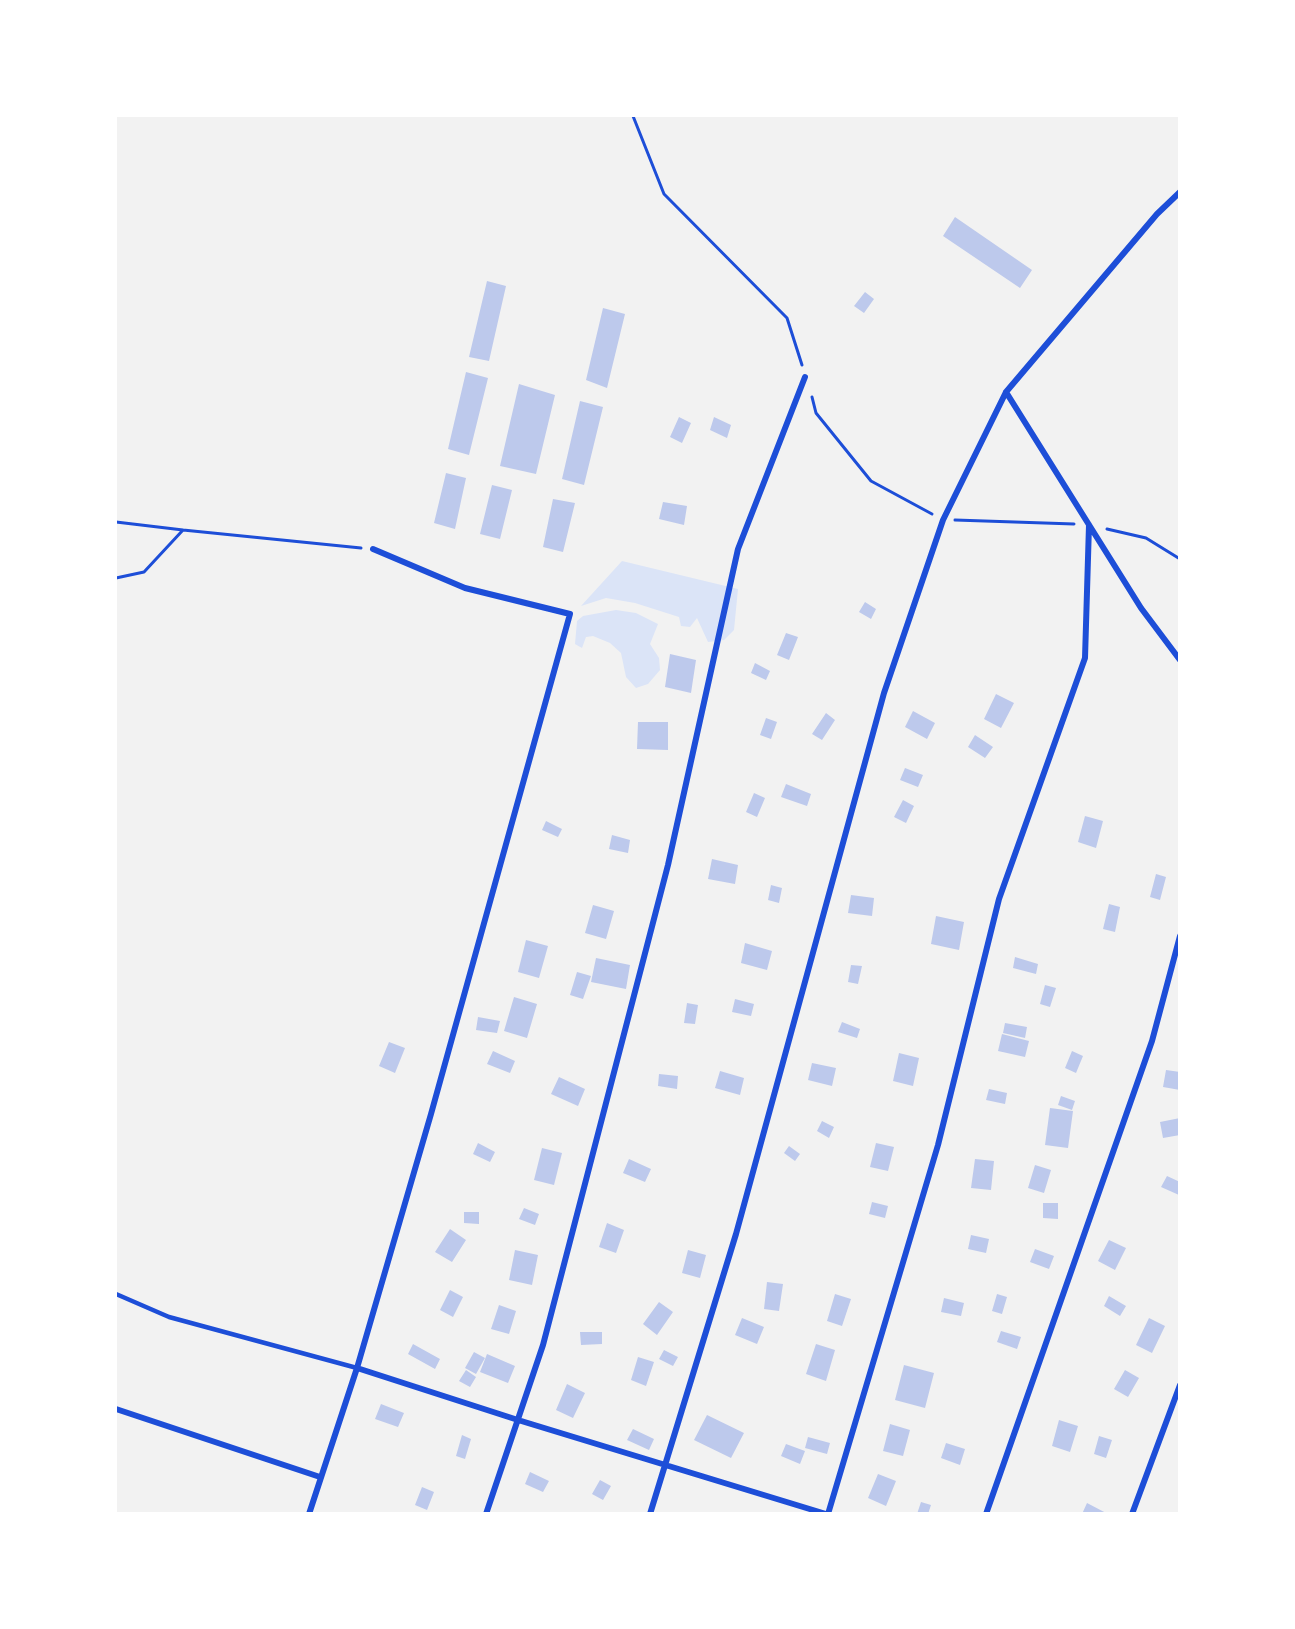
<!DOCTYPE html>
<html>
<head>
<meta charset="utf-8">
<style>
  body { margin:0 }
  #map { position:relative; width:1295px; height:1629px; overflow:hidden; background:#f2f2f2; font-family:"Playfair Display",serif }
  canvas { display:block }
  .frame { position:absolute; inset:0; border:117px solid #fff; pointer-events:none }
</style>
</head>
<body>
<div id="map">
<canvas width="1295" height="1629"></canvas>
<div class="frame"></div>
</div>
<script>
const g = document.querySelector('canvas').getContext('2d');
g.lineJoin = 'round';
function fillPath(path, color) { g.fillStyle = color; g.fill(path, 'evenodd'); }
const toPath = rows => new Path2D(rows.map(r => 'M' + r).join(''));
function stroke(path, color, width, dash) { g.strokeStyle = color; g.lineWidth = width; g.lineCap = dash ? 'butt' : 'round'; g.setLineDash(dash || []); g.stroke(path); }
const green = toPath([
  [622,561,738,589,734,630,724,640,708,642,697,618,690,627,681,626,679,617,635,603,606,598,581,606],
  [616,610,636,613,658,624,650,644,659,658,660,670,648,684,636,688,626,677,621,653,610,643,593,636,586,637,582,648,575,644,577,621,583,616]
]);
const building = toPath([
  [955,217,1032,270,1020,288,943,236],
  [487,281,506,286,489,361,469,357],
  [865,292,874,299,864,313,854,306],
  [603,308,625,314,607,388,586,380],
  [466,372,488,378,469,455,448,449],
  [519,384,555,395,536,474,500,466],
  [580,401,603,407,584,485,562,479],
  [679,417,691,423,682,443,670,437],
  [714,417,731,425,727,438,710,430],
  [446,473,466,478,455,529,434,523],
  [492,485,512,490,500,539,480,534],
  [553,499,575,503,563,552,543,547],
  [663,502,687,506,684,525,659,519],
  [865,602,876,609,871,619,859,612],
  [786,633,798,637,789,660,777,655],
  [670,654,696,660,691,693,665,687],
  [755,663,770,671,766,680,751,673],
  [996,694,1014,703,1001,728,984,719],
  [913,711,935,723,927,739,905,727],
  [826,713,835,720,822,740,812,734],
  [766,718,777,722,771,739,760,735],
  [638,722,668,722,668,750,637,749],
  [975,735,993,747,985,758,968,747],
  [905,768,923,775,918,787,900,780],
  [786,784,811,794,807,806,781,797],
  [754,793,765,798,757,817,746,812],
  [903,800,914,806,906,823,894,817],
  [1085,816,1103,821,1096,848,1078,842],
  [546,821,562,829,558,837,542,830],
  [612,835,630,840,628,853,609,849],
  [712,859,738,865,735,884,708,879],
  [1156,874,1166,877,1160,900,1150,897],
  [771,885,782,888,779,903,768,900],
  [851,895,874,898,872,916,848,913],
  [1109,904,1120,907,1115,932,1103,929],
  [593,905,614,911,606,939,585,933],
  [936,916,964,922,959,950,931,944],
  [526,940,548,946,539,978,518,972],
  [745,943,772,951,767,970,741,963],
  [1015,957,1038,964,1036,974,1013,968],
  [596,958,630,965,626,989,591,982],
  [851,965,862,966,858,984,848,982],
  [577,972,591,976,583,999,570,995],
  [1045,985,1056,988,1050,1007,1040,1004],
  [514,997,537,1004,527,1038,504,1031],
  [735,999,754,1004,751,1016,732,1012],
  [687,1003,698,1005,695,1024,684,1023],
  [478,1017,500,1021,497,1033,476,1030],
  [842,1022,860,1029,857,1038,838,1032],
  [1005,1023,1027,1027,1025,1038,1003,1033],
  [1002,1034,1029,1041,1025,1057,998,1051],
  [389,1042,405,1048,395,1073,379,1066],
  [493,1051,515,1061,510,1073,487,1064],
  [1072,1051,1083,1056,1076,1073,1065,1068],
  [899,1053,919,1058,913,1086,893,1081],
  [812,1063,836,1068,832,1086,808,1080],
  [1166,1070,1180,1072,1180,1090,1163,1087],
  [720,1071,744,1078,740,1095,715,1088],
  [659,1074,678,1076,677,1089,658,1086],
  [559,1077,585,1089,578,1106,551,1094],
  [989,1089,1007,1093,1005,1104,986,1100],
  [1061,1096,1075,1101,1072,1110,1058,1105],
  [1050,1108,1073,1111,1068,1148,1045,1145],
  [1180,1118,1180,1135,1163,1138,1160,1122],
  [822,1121,834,1127,829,1138,817,1131],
  [478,1143,495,1152,490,1162,473,1154],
  [876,1143,894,1147,888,1171,870,1167],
  [789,1146,800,1154,795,1161,784,1153],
  [542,1148,562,1153,554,1185,534,1180],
  [629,1159,651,1169,645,1182,623,1173],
  [975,1159,994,1161,991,1190,971,1188],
  [1035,1165,1051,1170,1044,1193,1028,1188],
  [1167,1176,1180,1182,1179,1195,1161,1187],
  [872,1202,888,1206,885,1218,869,1214],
  [1043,1203,1058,1203,1058,1219,1043,1218],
  [524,1208,539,1214,535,1225,519,1219],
  [464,1212,479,1212,479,1224,464,1223],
  [607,1223,624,1230,616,1253,599,1247],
  [450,1229,466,1240,452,1262,435,1252],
  [971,1235,989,1239,986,1253,968,1249],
  [1109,1240,1126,1248,1115,1270,1098,1261],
  [1035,1249,1054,1256,1049,1269,1030,1262],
  [515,1250,538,1255,532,1285,509,1280],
  [688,1250,706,1255,700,1278,682,1273],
  [767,1282,783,1284,779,1311,764,1309],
  [450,1290,463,1297,453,1317,440,1310],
  [835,1294,851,1299,842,1326,827,1321],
  [997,1294,1007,1297,1002,1314,992,1311],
  [1109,1296,1126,1306,1120,1316,1104,1306],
  [944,1298,964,1303,961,1316,941,1312],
  [659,1302,673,1312,657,1335,643,1324],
  [499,1305,516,1311,509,1334,491,1329],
  [742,1318,764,1327,757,1344,735,1335],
  [1149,1318,1165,1326,1152,1353,1136,1345],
  [1001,1331,1021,1337,1017,1349,997,1342],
  [580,1332,602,1332,602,1344,581,1345],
  [413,1344,440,1359,435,1369,408,1354],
  [816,1344,835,1350,826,1381,806,1374],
  [664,1350,678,1357,673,1366,659,1359],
  [474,1352,485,1358,476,1374,465,1368],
  [487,1354,515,1366,508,1383,480,1372],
  [638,1357,654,1362,646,1386,631,1380],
  [904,1365,934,1373,925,1408,895,1400],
  [466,1370,476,1377,470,1387,459,1381],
  [1125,1370,1139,1378,1128,1397,1114,1389],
  [567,1384,585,1393,573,1418,556,1410],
  [381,1404,404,1413,398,1427,375,1419],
  [707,1415,744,1433,731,1458,694,1440],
  [1059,1420,1078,1426,1070,1452,1052,1446],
  [890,1424,910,1430,903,1456,883,1451],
  [633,1429,654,1439,649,1450,627,1440],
  [462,1435,471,1439,465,1459,456,1456],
  [1099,1436,1112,1440,1106,1458,1094,1454],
  [808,1437,830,1443,827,1454,805,1448],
  [946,1443,965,1449,960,1465,941,1458],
  [786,1444,805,1451,800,1464,781,1456],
  [530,1472,549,1481,543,1492,525,1484],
  [878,1474,896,1481,886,1506,868,1498],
  [600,1480,611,1486,603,1500,592,1494],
  [422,1487,434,1492,427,1510,415,1505],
  [921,1502,931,1505,928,1514,917,1514],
  [1087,1503,1108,1514,1082,1514]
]);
const path = toPath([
  [633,116,664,194,787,318,802,365],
  [812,397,816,413,871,481,932,514],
  [955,520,1074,524],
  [116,522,183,530],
  [1107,529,1146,538,1180,559],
  [116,578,144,572,183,530,361,548]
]);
const service = toPath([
  [116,1294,169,1317,357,1368]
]);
const minor = toPath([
  [1006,392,1141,608,1180,660],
  [357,1368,518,1420,826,1514],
  [116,1409,320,1477],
  [309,1514,357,1368,431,1114,570,614,465,588,373,549],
  [486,1514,543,1345,668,865,738,549,805,377],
  [650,1514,736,1234,884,693,943,520,1006,392,1157,214,1180,192],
  [828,1514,938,1145,999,899,1085,658,1089,525],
  [986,1514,1152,1041,1180,936],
  [1132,1514,1180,1385]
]);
fillPath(green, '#dbe4f7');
fillPath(building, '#bdc9ec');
stroke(path, '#1d4ed8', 3);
stroke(service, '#1d4ed8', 4.5);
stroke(minor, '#1d4ed8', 6);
</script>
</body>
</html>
